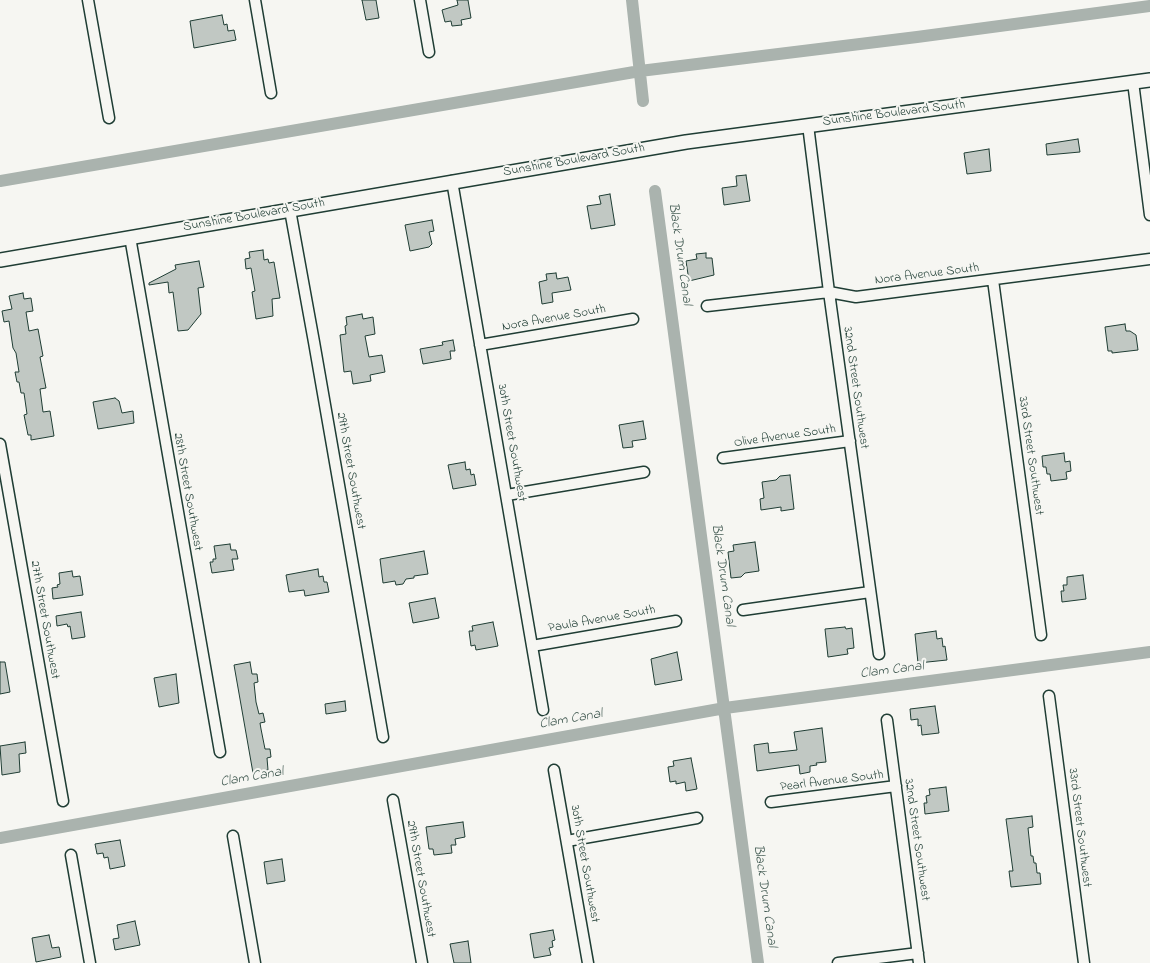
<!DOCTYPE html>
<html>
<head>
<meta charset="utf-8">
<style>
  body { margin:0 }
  canvas { display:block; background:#f6f6f2 }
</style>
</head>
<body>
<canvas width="1150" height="963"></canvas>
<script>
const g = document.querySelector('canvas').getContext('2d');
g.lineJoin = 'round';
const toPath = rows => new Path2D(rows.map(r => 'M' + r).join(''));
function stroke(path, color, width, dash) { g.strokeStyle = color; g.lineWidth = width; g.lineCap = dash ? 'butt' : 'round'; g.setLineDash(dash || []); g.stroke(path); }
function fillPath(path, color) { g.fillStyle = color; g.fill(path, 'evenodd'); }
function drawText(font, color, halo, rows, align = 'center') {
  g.font = font + ' "Indie Flower",sans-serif'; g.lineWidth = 4; g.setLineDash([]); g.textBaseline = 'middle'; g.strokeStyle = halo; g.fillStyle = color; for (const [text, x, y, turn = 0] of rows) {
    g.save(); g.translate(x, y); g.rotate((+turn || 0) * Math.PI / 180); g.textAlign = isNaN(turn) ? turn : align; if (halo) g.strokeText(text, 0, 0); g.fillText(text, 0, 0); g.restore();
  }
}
const canal = toPath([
  [632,0,643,101],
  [0,181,640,71,917,37,1150,6],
  [655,191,758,963],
  [0,838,725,708,1150,652]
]);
const building = toPath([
  [362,0,376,0,379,18,366,20,362,0],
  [457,0,468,0,471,18,461,20,462,25,452,26,451,21,445,22,442,10,458,5,457,0],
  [222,15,224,25,227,24,228,31,234,30,236,40,194,48,190,21,222,15],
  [1078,139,1080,152,1047,155,1046,144,1078,139],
  [989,149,991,171,967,174,964,153,989,149],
  [746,175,750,201,724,205,722,188,737,186,736,176,746,175],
  [610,194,615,225,591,229,587,206,601,204,599,196,610,194],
  [432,220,434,231,429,232,432,244,429,247,410,251,405,225,432,220],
  [263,250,264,260,268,259,269,263,274,262,280,298,272,299,273,316,256,319,252,292,255,291,251,268,246,269,245,259,250,258,249,252,263,250],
  [706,253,706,258,712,258,714,275,689,281,686,261,697,259,696,254,706,253],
  [199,261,204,287,198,288,201,314,188,330,178,331,173,292,169,293,168,282,149,285,149,283,176,269,175,265,199,261],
  [556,273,557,279,568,277,571,290,552,293,553,302,542,304,539,282,547,280,546,274,556,273],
  [23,293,24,299,31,298,33,311,26,312,29,331,38,329,43,356,40,357,46,388,40,389,43,412,50,411,54,436,31,440,31,435,28,435,24,415,27,414,24,393,21,393,19,382,17,382,15,372,19,372,16,353,13,348,9,321,4,322,2,311,12,309,9,296,23,293],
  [362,314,363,319,373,317,375,334,365,336,369,357,382,355,385,372,370,375,371,381,353,384,351,371,344,372,340,335,346,334,345,326,347,325,346,317,362,314],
  [1125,324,1126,331,1130,331,1136,335,1138,350,1112,353,1112,351,1108,351,1105,327,1125,324],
  [453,340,455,351,450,351,451,359,423,364,420,349,443,345,442,342,453,340],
  [115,398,119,401,122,413,133,411,134,423,98,429,93,402,115,398],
  [643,421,646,439,632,441,633,447,623,448,619,425,643,421],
  [1064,453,1065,462,1070,461,1071,471,1066,472,1067,479,1051,481,1050,474,1047,474,1046,467,1043,467,1042,456,1064,453],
  [465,462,466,470,470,469,471,475,474,474,476,485,453,489,448,465,465,462],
  [790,475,794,509,781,511,781,507,761,510,760,499,764,498,762,482,776,480,780,476,790,475],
  [755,542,759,571,745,573,741,577,731,578,728,552,734,551,733,545,755,542],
  [230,544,231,550,236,550,238,559,232,559,234,570,212,573,210,562,213,562,213,559,216,559,214,546,230,544],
  [424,551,428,574,414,576,414,578,406,579,403,584,396,585,395,581,383,583,380,559,424,551],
  [318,569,319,577,323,576,324,582,327,582,329,592,305,596,304,590,289,592,286,575,318,569],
  [72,571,73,577,80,576,83,595,53,599,52,588,58,587,57,585,60,584,59,573,72,571],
  [1083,575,1086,599,1062,602,1061,591,1064,591,1063,585,1067,585,1067,577,1083,575],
  [435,598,439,618,413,623,409,603,435,598],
  [81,612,85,637,72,639,70,626,68,627,67,624,57,626,56,616,81,612],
  [493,622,498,646,476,650,475,645,471,646,469,631,473,631,472,626,493,622],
  [845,627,846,629,852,628,854,648,847,649,848,654,828,657,825,629,845,627],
  [936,631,937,639,942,638,943,647,945,646,947,660,918,663,915,634,936,631],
  [677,652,682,680,655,685,651,659,677,652],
  [0,662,5,662,10,692,0,694,0,662],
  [250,662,252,674,257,674,258,682,254,683,256,702,259,714,263,713,265,722,260,723,261,729,265,749,270,749,271,757,267,758,268,770,253,773,234,665,250,662],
  [176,674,179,703,159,707,154,678,176,674],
  [345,701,346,711,326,714,325,704,345,701],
  [935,706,939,733,922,735,921,725,918,726,918,719,911,720,910,709,935,706],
  [822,728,826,762,816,763,817,765,810,766,810,772,800,774,799,765,757,771,754,745,768,743,769,753,797,750,794,732,822,728],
  [25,742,26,753,19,754,20,772,2,775,0,746,25,742],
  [691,758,697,789,686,791,685,782,676,784,676,781,670,782,668,767,674,766,673,761,691,758],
  [946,787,949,811,925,814,924,803,927,803,926,796,930,795,929,789,946,787],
  [1032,816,1033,827,1028,828,1031,856,1033,856,1034,863,1036,863,1037,873,1040,873,1041,884,1011,887,1009,871,1013,871,1006,819,1032,816],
  [463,822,465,837,455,839,456,845,451,845,452,853,434,855,433,849,429,849,426,827,463,822],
  [120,840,125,866,110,869,108,857,104,858,103,853,97,854,95,844,120,840],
  [282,859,285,881,267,884,264,862,282,859],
  [135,921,140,945,115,950,113,939,119,938,117,925,135,921],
  [553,930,555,940,552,941,553,947,549,948,551,955,534,958,530,934,553,930],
  [49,935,52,948,59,947,61,957,36,962,32,938,49,935],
  [468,941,471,963,454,963,450,944,468,941]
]);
const minor = toPath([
  [88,0,109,118],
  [255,0,271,93],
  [420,0,429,52],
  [1133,82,1150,215],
  [808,125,829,292,879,654],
  [452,181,543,710],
  [290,210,314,342,383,737],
  [130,237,220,752],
  [993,280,1041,635],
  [707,306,829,292,856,297,1150,259],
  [480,345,633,319],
  [0,444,63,801],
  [723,458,850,441],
  [507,495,644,472],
  [743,610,870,592],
  [532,646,676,621],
  [1049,696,1084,963],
  [887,720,919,963],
  [554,770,588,963],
  [393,800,422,963],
  [771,802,896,786],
  [233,836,255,963],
  [567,841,697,818],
  [71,855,90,963],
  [838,963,918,953]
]);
const tertiary = toPath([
  [0,260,686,142,1150,80]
]);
const streetNames = [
  ["Sunshine Boulevard South",894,114,-7],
  ["Sunshine Boulevard South",574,161,-10],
  ["Sunshine Boulevard South",254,216,-10],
  ["Nora Avenue South",927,275,-7],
  ["Nora Avenue South",554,319,-10],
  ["32nd Street Southwest",855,388,82],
  ["Olive Avenue South",785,437,-8],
  ["30th Street Southwest",511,443,80],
  ["33rd Street Southwest",1030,456,82],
  ["29th Street Southwest",350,471,80],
  ["28th Street Southwest",187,492,80],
  ["27th Street Southwest",44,620,80],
  ["Paula Avenue South",602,620,-10],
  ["Pearl Avenue South",832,782,-7],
  ["33rd Street Southwest",1079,828,83],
  ["32nd Street Southwest",916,840,82],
  ["30th Street Southwest",584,864,80],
  ["29th Street Southwest",420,879,80]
];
const waterNames = [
  ["Black Drum Canal",679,254,82],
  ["Black Drum Canal",722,575,82],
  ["Clam Canal",892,671,-7],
  ["Clam Canal",571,720,-10],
  ["Clam Canal",252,778,-10],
  ["Black Drum Canal",764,896,82]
];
stroke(canal, '#aab3ae', 12);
fillPath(building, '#c1c8c3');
stroke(building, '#1f3d34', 1);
stroke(minor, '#1f3d34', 13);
stroke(tertiary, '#1f3d34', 16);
stroke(minor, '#f6f6f2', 10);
stroke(tertiary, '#f6f6f2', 13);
drawText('13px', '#1f3d34', '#f6f6f2', streetNames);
drawText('italic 14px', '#425a52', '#f6f6f2', waterNames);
</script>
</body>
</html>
